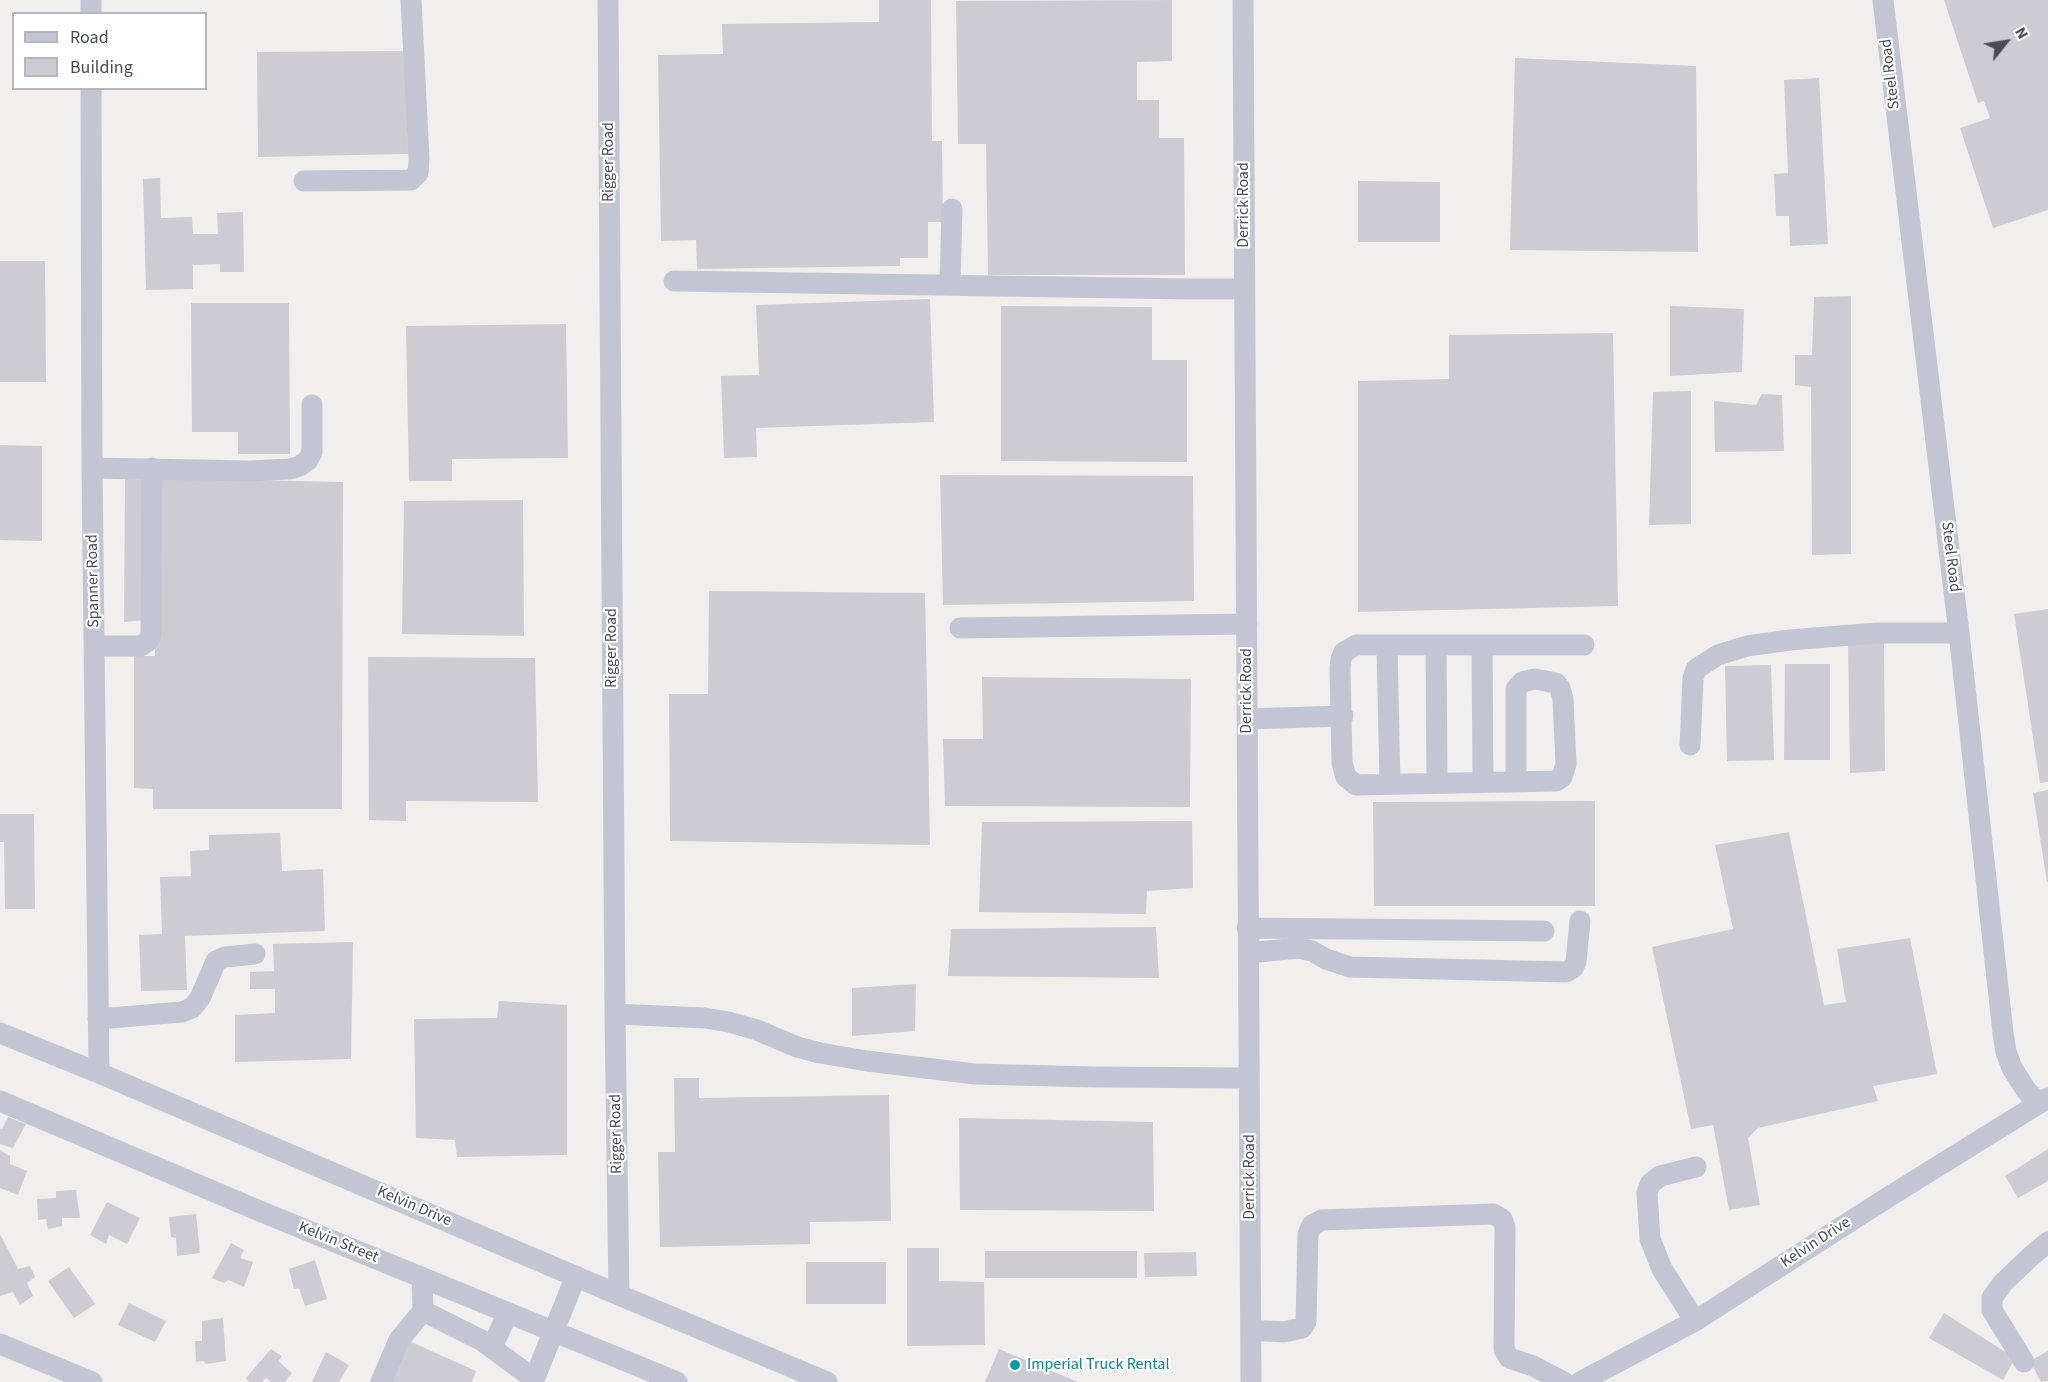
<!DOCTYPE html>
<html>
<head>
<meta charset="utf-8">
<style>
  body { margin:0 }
  #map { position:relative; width:2048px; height:1382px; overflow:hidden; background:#f0efee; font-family:"Source Sans 3",sans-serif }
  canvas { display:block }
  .legend { position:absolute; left:12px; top:12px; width:195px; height:78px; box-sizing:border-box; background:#fff; border:2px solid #b6b7bd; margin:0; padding:8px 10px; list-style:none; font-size:18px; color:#484c59 }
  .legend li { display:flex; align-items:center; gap:12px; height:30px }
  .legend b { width:30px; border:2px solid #b6b7bd }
  .north { position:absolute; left:1976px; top:12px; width:60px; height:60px; -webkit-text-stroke:4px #fff; paint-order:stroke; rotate:60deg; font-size:16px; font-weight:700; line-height:24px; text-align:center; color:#484c59 }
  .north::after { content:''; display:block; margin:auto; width:21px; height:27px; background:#484c59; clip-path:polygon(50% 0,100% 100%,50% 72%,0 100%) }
</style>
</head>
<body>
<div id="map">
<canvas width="2048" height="1382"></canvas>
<ul class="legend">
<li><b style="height:8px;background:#c3c6d2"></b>Road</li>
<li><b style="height:16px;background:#ccccd2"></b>Building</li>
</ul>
<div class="north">N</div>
</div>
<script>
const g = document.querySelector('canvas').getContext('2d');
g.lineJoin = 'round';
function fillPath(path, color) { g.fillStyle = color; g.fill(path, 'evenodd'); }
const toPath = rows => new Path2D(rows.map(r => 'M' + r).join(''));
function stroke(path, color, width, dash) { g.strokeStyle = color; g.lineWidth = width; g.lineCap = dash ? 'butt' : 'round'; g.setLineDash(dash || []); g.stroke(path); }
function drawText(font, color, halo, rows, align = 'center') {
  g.font = font + ' "Source Sans 3",sans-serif'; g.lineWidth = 4.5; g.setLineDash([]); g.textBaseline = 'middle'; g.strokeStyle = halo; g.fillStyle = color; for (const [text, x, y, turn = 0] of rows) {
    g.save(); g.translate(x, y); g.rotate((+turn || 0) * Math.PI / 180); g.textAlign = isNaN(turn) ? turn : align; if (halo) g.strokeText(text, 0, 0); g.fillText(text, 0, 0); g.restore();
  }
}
const building = toPath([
  [879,0,931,0,932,141,942,141,943,222,928,222,928,258,900,258,900,266,697,269,696,240,661,241,658,55,723,54,722,24,879,22],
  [1172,0,1172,61,1137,62,1137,100,1159,100,1159,138,1184,138,1185,275,988,275,986,144,958,144,956,1],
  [1944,0,2048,0,2048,210,1993,228,1960,128,1990,118,1984,101,1978,103],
  [406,51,408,154,258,157,257,52],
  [1515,58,1696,66,1698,252,1510,250],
  [1819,78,1828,244,1790,246,1789,216,1776,216,1774,174,1788,173,1784,80],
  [160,178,161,218,192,217,193,234,218,234,217,213,243,212,244,272,220,272,220,264,193,265,193,289,146,290,143,179],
  [1358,181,1440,182,1440,242,1358,242],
  [0,261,45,261,46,382,0,382],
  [1851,296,1851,554,1812,555,1811,387,1795,385,1795,355,1812,355,1814,297],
  [930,299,934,422,756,428,757,457,724,458,721,376,759,375,756,305],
  [191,303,289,303,290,454,238,454,238,432,192,432],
  [1001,306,1152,307,1152,360,1187,360,1187,462,1001,461],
  [1670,306,1744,309,1742,372,1670,376],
  [566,324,568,458,452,459,452,481,409,481,406,326],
  [1613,333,1618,606,1358,612,1358,381,1449,379,1449,335],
  [1691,391,1691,524,1649,525,1653,392],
  [1762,394,1782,395,1784,451,1715,452,1714,401,1756,405],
  [0,445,42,446,42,541,0,540],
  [940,475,1193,476,1194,601,943,605],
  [158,478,343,482,342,809,153,809,153,789,134,788,134,656,155,656],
  [125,479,146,479,146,620,124,622],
  [523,500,524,636,402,634,404,501],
  [709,591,925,593,930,845,670,841,669,694,708,694],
  [2048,609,2048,782,2040,783,2014,614],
  [1848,642,1884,643,1885,771,1850,773],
  [368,657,535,658,538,802,406,801,406,821,369,820],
  [1785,664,1830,664,1830,760,1784,760],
  [1771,665,1774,760,1727,761,1725,666],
  [982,677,1191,679,1190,807,945,806,943,739,983,739],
  [2048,790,2048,882,2047,882,2033,793],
  [1595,801,1595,906,1374,906,1373,802],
  [0,814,34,814,35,909,5,909,4,842,0,842],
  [1192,821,1193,888,1147,891,1146,914,979,912,982,822],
  [1789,832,1824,1005,1846,1002,1837,949,1910,938,1937,1074,1873,1086,1878,1101,1758,1128,1748,1138,1760,1205,1729,1210,1713,1125,1691,1129,1652,947,1733,929,1715,845],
  [280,833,282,871,323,869,325,931,185,936,187,990,141,991,139,935,162,934,160,877,191,876,190,851,209,850,209,835],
  [1156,927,1159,978,948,976,951,929],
  [353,942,351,1059,235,1062,235,1015,275,1013,275,989,250,989,250,972,274,971,273,944],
  [916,984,915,1031,852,1036,852,988],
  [499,1001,567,1005,567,1155,457,1157,455,1140,416,1138,414,1019,497,1018],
  [674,1078,699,1078,699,1098,889,1095,891,1221,810,1222,810,1244,660,1247,658,1152,675,1152],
  [8,1117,26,1124,13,1148,0,1144,0,1128,2,1129],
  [959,1118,1153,1122,1154,1211,960,1210],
  [2048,1149,2048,1181,2018,1198,2005,1176],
  [0,1150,10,1156,10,1164,27,1171,18,1195,0,1188],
  [76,1190,80,1218,62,1218,62,1226,48,1229,46,1219,38,1220,37,1199,56,1198,56,1191],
  [107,1202,140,1218,127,1244,109,1235,106,1244,90,1235],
  [196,1214,200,1253,177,1256,176,1238,171,1237,169,1217],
  [0,1234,18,1269,30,1266,35,1277,27,1283,33,1296,20,1305,13,1292,0,1296],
  [231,1243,244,1250,240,1258,253,1262,244,1287,228,1280,224,1283,212,1278],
  [907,1248,939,1248,939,1281,984,1282,985,1345,907,1346],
  [985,1251,1137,1251,1137,1278,985,1278],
  [1196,1252,1197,1276,1145,1277,1144,1253],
  [315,1260,327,1299,305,1306,299,1288,294,1289,289,1269],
  [806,1262,886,1262,886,1304,806,1304],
  [69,1267,95,1304,74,1318,48,1281],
  [129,1303,166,1321,155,1342,118,1325],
  [1944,1313,2015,1358,2003,1380,1929,1338],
  [223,1318,226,1361,206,1364,203,1361,196,1362,195,1341,202,1341,202,1321],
  [409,1341,476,1371,472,1382,391,1382],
  [271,1349,282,1356,278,1361,292,1373,285,1382,271,1382,266,1378,262,1382,249,1382,246,1378],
  [999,1349,1078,1382,985,1382],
  [2048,1351,2048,1381,2041,1382,2030,1361],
  [326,1352,349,1365,339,1382,312,1382]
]);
const minor = toPath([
  [91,0,91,14],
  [608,0,615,1014,619,1295],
  [1243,0,1251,1382],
  [1883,0,1959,633,2003,1033,2006,1052,2012,1068,2026,1090,2039,1103],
  [91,88,92,468,99,1073],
  [304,181,411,180,418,173,419,159,411,0],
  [674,281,1190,289,1244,289],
  [950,285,952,209],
  [92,468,250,471,290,469,300,466,308,460,312,452,312,405],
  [960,628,1247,624],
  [1387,645,1390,784],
  [1436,645,1437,782],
  [1482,645,1483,782],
  [95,646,141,646,148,641,151,635,152,468],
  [1247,719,1343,716],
  [1690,745,1693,678,1696,669,1718,655,1747,646,1790,640,1877,633,1959,633],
  [1516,782,1516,689,1522,682,1535,679,1556,683,1560,688,1563,699,1566,764,1562,777,1556,781,1356,785,1346,777,1342,763,1340,668,1341,659,1344,652,1356,645,1584,645],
  [1247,928,1544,931],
  [1249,953,1298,948,1312,951,1326,959,1350,967,1566,972,1573,968,1576,962,1580,921],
  [615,1014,705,1018,729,1022,757,1030,797,1047,820,1053,867,1061,975,1074,1094,1077,1249,1078],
  [98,1019,182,1012,192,1008,200,998,216,961,225,957,255,954],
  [0,1033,99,1073,619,1295,827,1382],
  [0,1101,262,1212,677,1382],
  [423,1311,481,1340,534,1379],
  [1695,1321,1662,1269,1650,1239,1647,1193,1650,1184,1660,1176,1696,1167],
  [1251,1330,1284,1332,1302,1328,1306,1322,1308,1234,1312,1225,1322,1220,1493,1214,1502,1219,1505,1227,1504,1349,1509,1358,1533,1366,1564,1382],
  [0,1344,92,1382],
  [492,1347,508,1313],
  [2024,1362,1992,1310,1992,1298,2003,1283,2030,1257,2048,1242],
  [381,1382,399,1340,423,1311,422,1277],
  [533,1382,576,1276],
  [1580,1382,1695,1321,1890,1196,2048,1098]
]);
const markers = [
  [1015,1365,6,"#0f9aa8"]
];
const streetNames = [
  ["Steel Road",1891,74,-97],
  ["Rigger Road",609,162,-90],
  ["Derrick Road",1244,205,-90],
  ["Steel Road",1950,557,83],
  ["Spanner Road",94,581,-91],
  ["Rigger Road",612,648,-90],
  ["Derrick Road",1247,691,-90],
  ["Rigger Road",617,1134,-91],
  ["Derrick Road",1250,1177,-90],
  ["Kelvin Drive",414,1207,23],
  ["Kelvin Street",338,1243,22],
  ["Kelvin Drive",1816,1243,-33]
];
const cultureNames = [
  ["Imperial Truck Rental",1027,1365]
];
fillPath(building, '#ccccd2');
stroke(minor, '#c3c6d2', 21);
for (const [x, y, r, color] of markers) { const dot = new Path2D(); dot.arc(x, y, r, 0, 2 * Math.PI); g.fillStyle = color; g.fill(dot); stroke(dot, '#fff', 2); }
drawText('16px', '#484c59', '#fff', streetNames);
drawText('16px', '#0d838f', '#fff', cultureNames, 'left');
</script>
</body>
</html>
